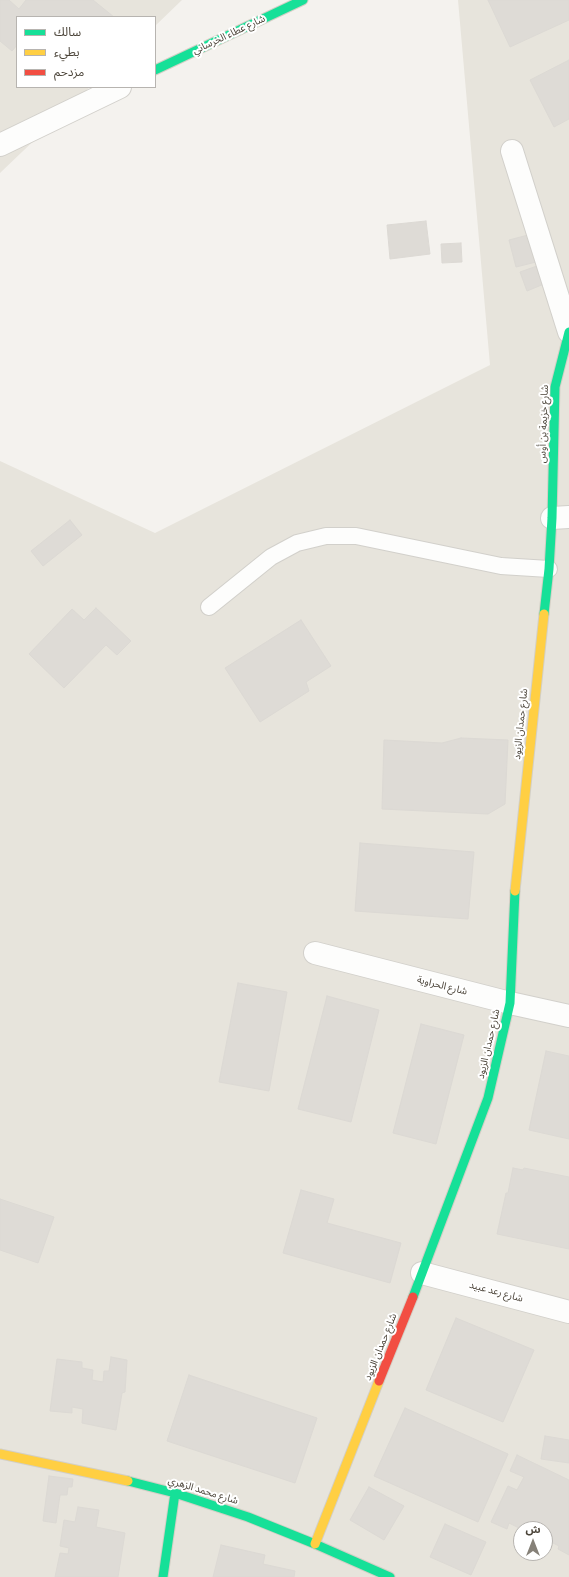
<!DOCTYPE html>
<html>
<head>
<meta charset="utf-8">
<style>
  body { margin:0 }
  #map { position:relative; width:569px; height:1577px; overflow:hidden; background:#f4f2ee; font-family:Signika,"Noto Sans Arabic",sans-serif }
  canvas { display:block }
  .legend { position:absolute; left:16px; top:16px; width:140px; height:72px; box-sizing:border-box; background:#fff; border:1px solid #b7b4b0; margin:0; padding:5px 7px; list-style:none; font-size:12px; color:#4b4439 }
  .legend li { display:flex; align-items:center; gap:8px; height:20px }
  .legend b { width:20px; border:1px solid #b7b4b0 }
  .north { position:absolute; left:513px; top:1521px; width:40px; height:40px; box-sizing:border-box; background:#fff; border:1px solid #b7b4b0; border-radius:50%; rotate:0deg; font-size:11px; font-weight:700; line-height:16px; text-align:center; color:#4b4439 }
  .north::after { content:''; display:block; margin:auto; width:14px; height:18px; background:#868178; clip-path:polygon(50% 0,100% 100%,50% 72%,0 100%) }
</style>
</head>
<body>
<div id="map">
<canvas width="569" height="1577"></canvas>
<ul class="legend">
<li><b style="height:5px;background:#16e098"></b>سالك</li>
<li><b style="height:5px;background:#ffcf43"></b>بطيء</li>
<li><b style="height:5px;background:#f24e42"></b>مزدحم</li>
</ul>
<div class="north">ش</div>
</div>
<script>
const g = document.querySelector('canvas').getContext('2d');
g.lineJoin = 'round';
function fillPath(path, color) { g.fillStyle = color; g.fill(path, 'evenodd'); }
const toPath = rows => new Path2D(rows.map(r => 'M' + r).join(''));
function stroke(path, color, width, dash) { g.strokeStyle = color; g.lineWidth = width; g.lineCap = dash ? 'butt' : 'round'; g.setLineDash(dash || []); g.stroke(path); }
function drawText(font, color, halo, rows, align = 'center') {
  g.font = font + ' Signika,"Noto Sans Arabic",sans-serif'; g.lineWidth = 4; g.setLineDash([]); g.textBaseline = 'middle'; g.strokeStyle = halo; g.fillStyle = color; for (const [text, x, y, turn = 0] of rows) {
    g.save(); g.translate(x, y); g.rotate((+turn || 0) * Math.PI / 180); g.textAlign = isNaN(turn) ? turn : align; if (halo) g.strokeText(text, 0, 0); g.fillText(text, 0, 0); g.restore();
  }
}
const residential = toPath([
  [0,0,182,0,155,26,155,17,17,17,17,87,90,87,0,173],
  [458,0,569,0,569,1577,0,1577,0,461,155,533,490,365],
  [521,1529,545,1529,545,1553,521,1553]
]);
const building = toPath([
  [0,0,9,0,19,9,26,0,93,0,114,17,17,17,17,45,12,51,0,41,0,0],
  [488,0,569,0,569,20,510,47,488,0],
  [569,60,569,119,554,127,530,80,569,60],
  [426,221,430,254,390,259,387,225,426,221],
  [528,235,536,262,516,267,509,240,528,235],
  [461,243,462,262,442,263,441,244,461,243],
  [537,266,544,284,527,291,520,272,537,266],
  [70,520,82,535,43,566,31,551,70,520],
  [96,608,131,641,117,655,106,645,64,688,29,654,72,609,84,620,96,608],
  [301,620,331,666,306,682,309,691,260,722,225,668,301,620],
  [461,738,508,740,505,804,488,814,382,809,384,740,442,743,461,738],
  [360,843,474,852,468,919,355,911,360,843],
  [238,983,287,992,269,1091,219,1082,238,983],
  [327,996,379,1010,351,1122,298,1109,327,996],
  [421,1024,464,1035,436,1144,393,1133,421,1024],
  [546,1051,569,1056,569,1139,529,1130,546,1051],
  [513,1168,523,1170,524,1168,569,1177,569,1249,497,1234,506,1193,508,1193,513,1168],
  [301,1190,334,1199,327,1223,401,1243,390,1283,283,1253,301,1190],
  [0,1199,54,1217,38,1263,0,1250,0,1199],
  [456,1318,534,1350,503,1422,426,1390,456,1318],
  [111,1357,127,1360,125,1392,122,1393,116,1430,82,1423,83,1409,72,1407,72,1413,50,1411,57,1359,82,1362,82,1368,93,1370,92,1380,103,1382,104,1371,109,1371,111,1357],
  [189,1375,317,1418,295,1483,167,1441,189,1375],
  [405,1408,508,1454,478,1522,374,1476,405,1408],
  [545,1436,569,1440,569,1463,541,1459,545,1436],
  [517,1455,569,1480,569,1555,558,1549,559,1546,545,1539,545,1529,521,1529,509,1523,507,1529,491,1522,508,1486,517,1490,524,1477,510,1471,517,1455],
  [49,1476,73,1479,72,1487,68,1487,67,1495,60,1495,56,1523,43,1521,49,1476],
  [369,1487,404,1506,384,1540,350,1520,369,1487],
  [78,1507,99,1510,96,1527,125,1533,118,1577,55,1577,60,1553,68,1554,69,1548,60,1546,64,1520,75,1522,78,1507],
  [445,1524,486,1542,471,1575,430,1557,445,1524],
  [221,1545,265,1555,263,1564,295,1571,294,1577,213,1577,221,1545]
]);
const lane = toPath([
  [209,607,271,557,297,543,326,536,356,536,501,566,549,569]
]);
const street = toPath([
  [0,145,120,87],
  [512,151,569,332],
  [552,518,569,517],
  [315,953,510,1003,569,1016],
  [422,1273,569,1312]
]);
const fast = toPath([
  [155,70,303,0],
  [544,614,549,569,552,518,555,387,569,332],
  [413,1297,488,1098,510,1003,515,891],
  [128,1481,175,1493,248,1517,315,1544,390,1577],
  [163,1577,175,1493]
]);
const slow = toPath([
  [515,891,544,614],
  [0,1454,128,1481],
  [315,1544,379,1381]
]);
const jam = toPath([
  [379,1381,413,1297]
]);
const streetNames = [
  ["شارع عطاء الخرساني",229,35,-25],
  ["شارع خزيمة بن أوس",544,424,-88],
  ["شارع حمدان الزيود",521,724,-84],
  ["شارع الحراوية",442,986,14],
  ["شارع حمدان الزيود",489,1044,-77],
  ["شارع رعد عبيد",496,1292,15],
  ["شارع حمدان الزيود",381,1347,-68],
  ["شارع محمد الزهري",203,1491,17]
];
fillPath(residential, '#e7e4dc');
fillPath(building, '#dedbd6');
stroke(building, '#dcd9d4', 1);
stroke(lane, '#d2d0cb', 18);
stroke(street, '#d2d0cb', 24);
stroke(fast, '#d3cfc5', 11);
stroke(slow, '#d3cfc5', 11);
stroke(jam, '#d3cfc5', 11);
stroke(lane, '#fdfdfc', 16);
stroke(street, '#fdfdfc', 22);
stroke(fast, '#16e098', 9);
stroke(slow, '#ffcf43', 9);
stroke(jam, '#f24e42', 9);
drawText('10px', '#4b4439', '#fff', streetNames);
</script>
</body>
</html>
